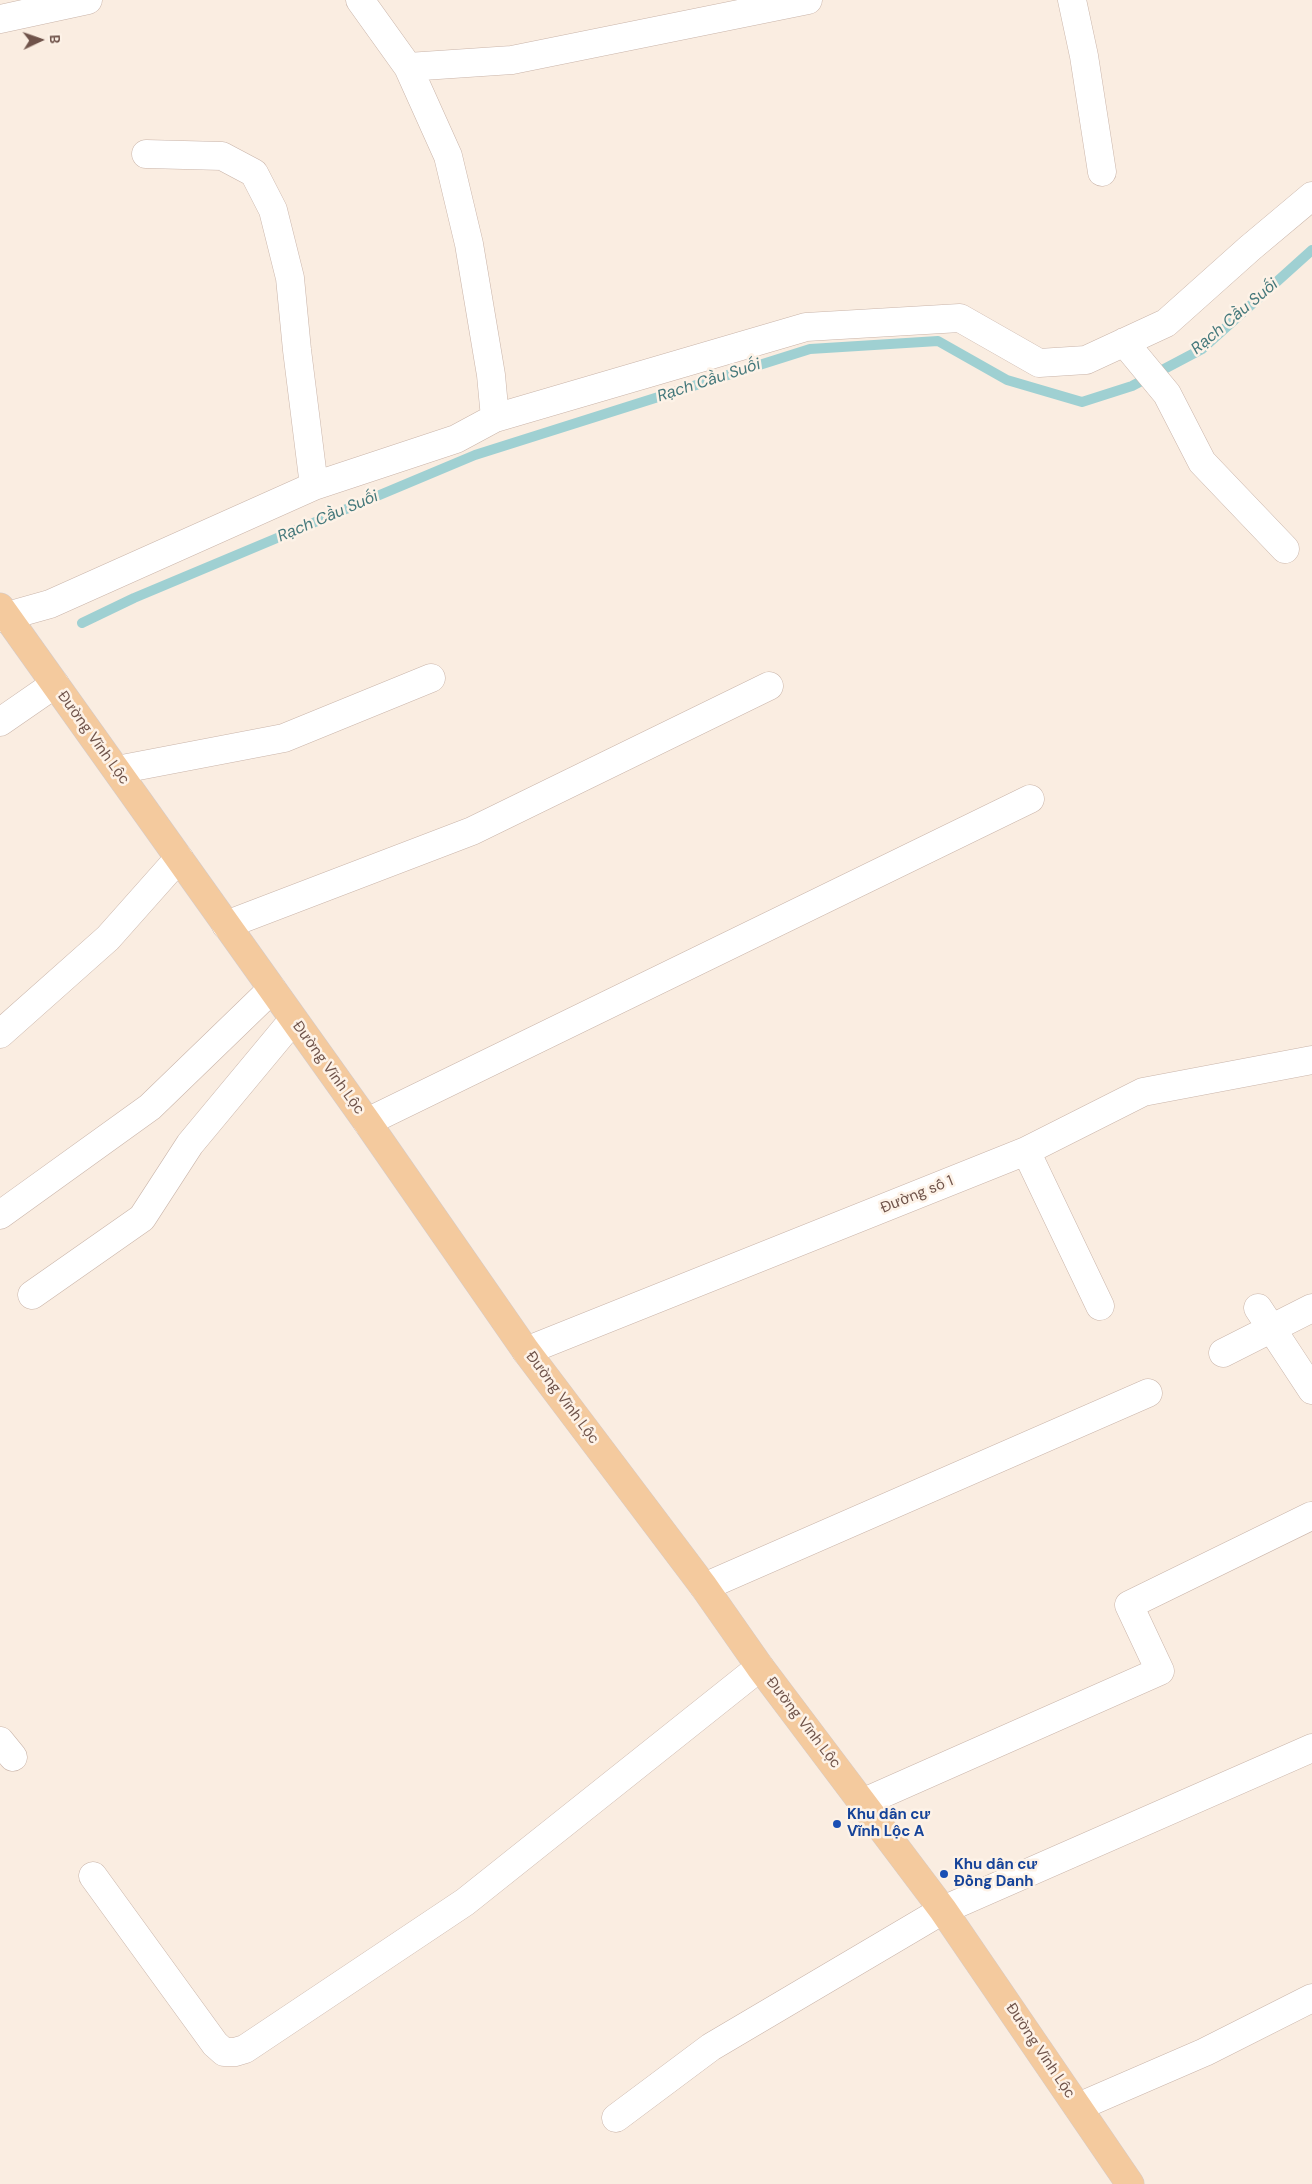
<!DOCTYPE html>
<html>
<head>
<meta charset="utf-8">
<style>
  body { margin:0 }
  #map { position:relative; width:1312px; height:2184px; overflow:hidden; background:#faede1; font-family:"DM Sans",sans-serif }
  canvas { display:block }
  .north { position:absolute; left:15px; top:15px; width:50px; height:50px; -webkit-text-stroke:4px #fdf2e7; paint-order:stroke; rotate:87deg; font-size:14px; font-weight:700; line-height:20px; text-align:center; color:#6f534a }
  .north::after { content:''; display:block; margin:auto; width:18px; height:22px; background:#6f534a; clip-path:polygon(50% 0,100% 100%,50% 72%,0 100%) }
</style>
</head>
<body>
<div id="map">
<canvas width="1312" height="2184"></canvas>
<div class="north">B</div>
</div>
<script>
const g = document.querySelector('canvas').getContext('2d');
g.lineJoin = 'round';
const toPath = rows => new Path2D(rows.map(r => 'M' + r).join(''));
function stroke(path, color, width, dash) { g.strokeStyle = color; g.lineWidth = width; g.lineCap = dash ? 'butt' : 'round'; g.setLineDash(dash || []); g.stroke(path); }
function drawText(font, color, halo, rows, align = 'center') {
  g.font = font + ' "DM Sans",sans-serif'; g.lineWidth = 5; g.setLineDash([]); g.textBaseline = 'middle'; g.strokeStyle = halo; g.fillStyle = color; for (const [text, x, y, turn = 0] of rows) {
    g.save(); g.translate(x, y); g.rotate((+turn || 0) * Math.PI / 180); g.textAlign = isNaN(turn) ? turn : align; if (halo) g.strokeText(text, 0, 0); g.fillText(text, 0, 0); g.restore();
  }
}
const stream = toPath([
  [82,623,134,598,475,455,810,349,938,341,1007,380,1082,402,1132,386,1202,349,1312,250]
]);
const minor = toPath([
  [360,0,408,67,448,156,469,244,491,375,495,418],
  [1072,0,1084,56,1102,172],
  [0,19,88,0],
  [408,67,512,60,808,0],
  [146,154,222,156,254,173,273,210,290,278,297,350,314,486],
  [1124,342,1167,394,1202,462,1285,549],
  [0,618,50,604,314,486,456,439,495,418,806,327,960,318,1039,363,1086,360,1166,323,1250,248,1312,196],
  [0,722,55,684],
  [117,770,284,738,431,678],
  [226,925,472,831,769,686],
  [0,1034,108,938,179,858],
  [367,1122,1030,799],
  [1026,1151,1100,1306],
  [0,1215,150,1107,272,989],
  [32,1295,142,1218,190,1144,293,1020],
  [1258,1308,1312,1390],
  [526,1351,1026,1151,1143,1092,1312,1060],
  [1223,1353,1312,1308],
  [704,1587,1148,1393],
  [0,1741,13,1757],
  [864,1802,1160,1671,1129,1605,1311,1516],
  [93,1876,215,2044,224,2052,235,2052,245,2049,465,1902,760,1667],
  [1078,2107,1205,2052,1312,1998],
  [616,2118,711,2047,943,1910,1312,1748]
]);
const major = toPath([
  [0,607,367,1122,526,1351,704,1587,760,1667,943,1910,1130,2184]
]);
const markers = [
  [837,1824,5,"#1a4fb4"],
  [944,1874,5,"#1a4fb4"]
];
const streetNames = [
  ["Đường Vĩnh Lộc",93,738,54],
  ["Đường Vĩnh Lộc",328,1068,54],
  ["Đường số 1",917,1195,-22],
  ["Đường Vĩnh Lộc",562,1398,53],
  ["Đường Vĩnh Lộc",803,1723,52],
  ["Đường Vĩnh Lộc",1040,2051,56]
];
const transitNames = [
  ["Khu dân cư",847,1815],
  ["Vĩnh Lộc A",847,1832],
  ["Khu dân cư",954,1865],
  ["Đồng Danh",954,1882]
];
const waterNames = [
  ["Rạch Cầu Suối",1235,317,-40],
  ["Rạch Cầu Suối",709,381,-18],
  ["Rạch Cầu Suối",328,517,-23]
];
stroke(stream, '#9fd0d2', 10);
stroke(minor, '#c9b4a9', 29);
stroke(major, '#d4cbc9', 29);
stroke(minor, '#fff', 28);
stroke(major, '#f4ca9e', 28);
for (const [x, y, r, color] of markers) { const dot = new Path2D(); dot.arc(x, y, r, 0, 2 * Math.PI); g.fillStyle = color; g.fill(dot); stroke(dot, '#fdf2e7', 2); }
drawText('15px', '#6f534a', '#fdf2e7', streetNames);
drawText('bold 15px', '#164399', '#fdf2e7', transitNames, 'left');
drawText('italic 16px', '#43777a', '#fdf2e7', waterNames);
</script>
</body>
</html>
